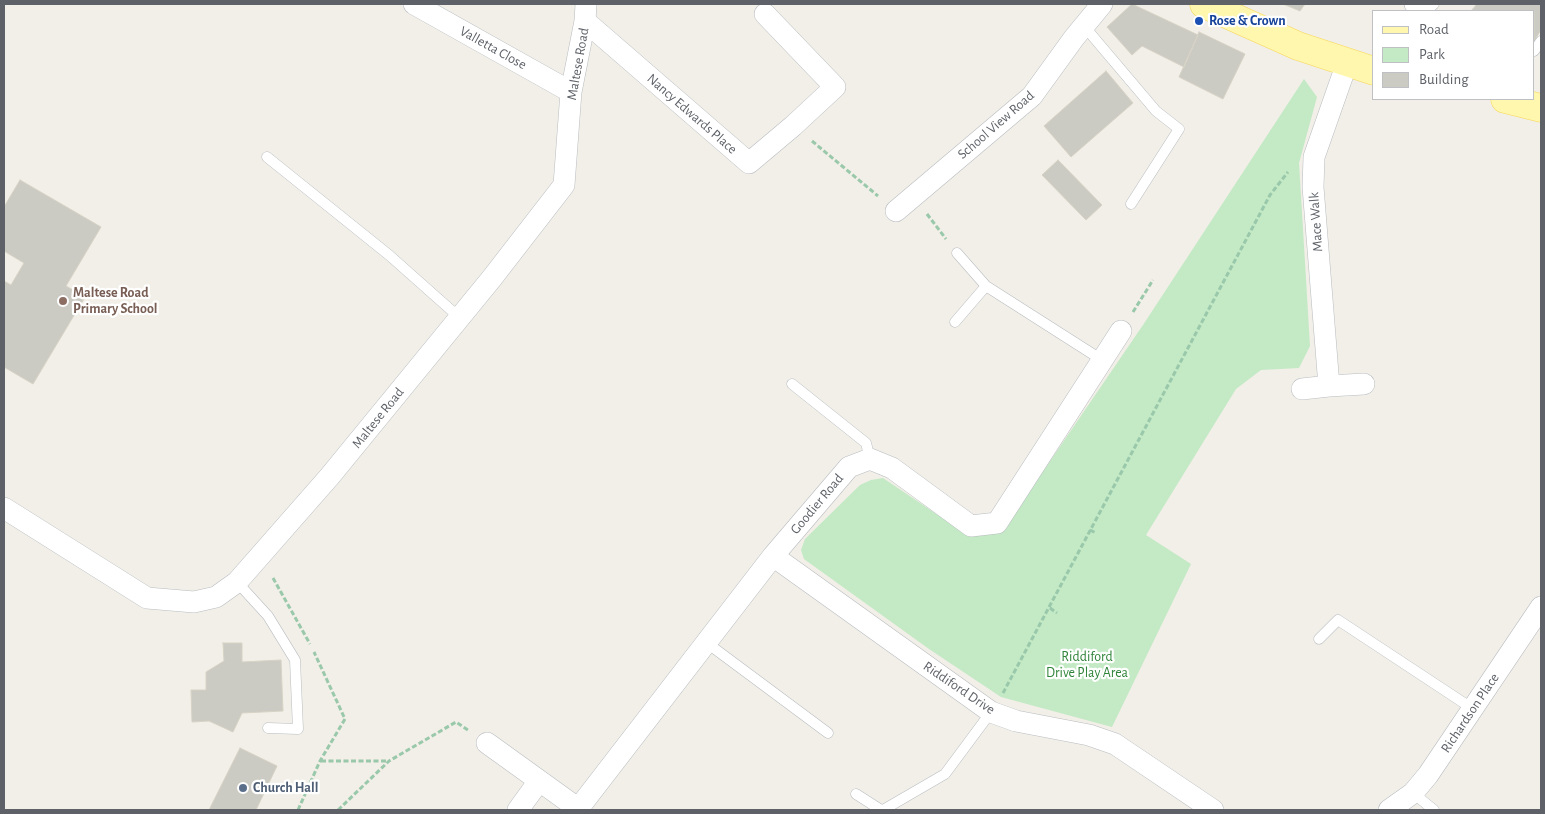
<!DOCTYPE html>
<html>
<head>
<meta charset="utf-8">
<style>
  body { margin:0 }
  #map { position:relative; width:1545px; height:814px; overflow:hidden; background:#f1efe7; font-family:"Alegreya Sans",sans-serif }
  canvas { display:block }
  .frame { position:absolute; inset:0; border:5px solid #5e6268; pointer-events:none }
  .legend { position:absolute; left:1372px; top:10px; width:162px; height:90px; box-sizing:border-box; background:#fff; border:1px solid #bfc0c3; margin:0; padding:6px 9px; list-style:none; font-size:15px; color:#5e6268 }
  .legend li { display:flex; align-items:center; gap:10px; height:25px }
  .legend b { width:25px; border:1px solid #bfc0c3 }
</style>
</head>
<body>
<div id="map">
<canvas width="1545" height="814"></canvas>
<div class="frame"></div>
<ul class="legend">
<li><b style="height:6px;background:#fff7ae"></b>Road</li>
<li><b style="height:14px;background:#c3e9c5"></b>Park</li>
<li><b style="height:14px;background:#cccbc3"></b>Building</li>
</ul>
</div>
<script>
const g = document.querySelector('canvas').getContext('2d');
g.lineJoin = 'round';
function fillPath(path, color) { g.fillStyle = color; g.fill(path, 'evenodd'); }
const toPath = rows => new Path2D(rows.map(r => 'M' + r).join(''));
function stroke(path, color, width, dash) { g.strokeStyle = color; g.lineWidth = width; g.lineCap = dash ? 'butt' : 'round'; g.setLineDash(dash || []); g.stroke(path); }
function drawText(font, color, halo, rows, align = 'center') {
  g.font = font + ' "Alegreya Sans",sans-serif'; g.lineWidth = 4.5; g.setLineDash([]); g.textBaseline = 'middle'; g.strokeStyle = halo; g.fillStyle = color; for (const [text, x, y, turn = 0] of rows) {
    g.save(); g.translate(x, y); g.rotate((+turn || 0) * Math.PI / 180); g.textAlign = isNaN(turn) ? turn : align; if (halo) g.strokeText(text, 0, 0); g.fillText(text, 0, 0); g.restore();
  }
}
const green = toPath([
  [1304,79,1317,97,1299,163,1310,346,1299,368,1261,370,1236,389,1146,535,1191,564,1112,727,1001,697,929,649,804,559,801,550,805,539,860,485,871,480,883,478,969,536,1003,530,1143,325]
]);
const building = toPath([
  [1132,4,1198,35,1184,67,1142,46,1132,55,1107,27,1132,4],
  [1283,4,1305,4,1300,11,1283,4],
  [1477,4,1541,4,1541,30,1534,41,1534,11,1471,11,1477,4],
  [1199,32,1245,54,1223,99,1179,77,1199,32],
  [1106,71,1133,103,1071,157,1044,126,1106,71],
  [1058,160,1102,205,1086,220,1042,175,1058,160],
  [20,180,101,227,66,286,85,297,33,384,4,367,4,281,11,285,24,263,4,251,4,207,20,180],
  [223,643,242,643,242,662,281,660,283,711,242,713,233,732,209,721,192,722,191,690,206,690,206,672,224,661,223,643],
  [240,748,277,766,256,810,209,810,240,748]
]);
const path = toPath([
  [812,141,878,196],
  [927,214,946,239],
  [1133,312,1153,280],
  [1090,530,1096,533],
  [273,578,310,644],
  [1050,608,1057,613],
  [1003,693,1270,195,1288,172],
  [321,761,389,761],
  [298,810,320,761,345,719,314,652],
  [338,810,389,761,456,722,468,730]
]);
const service = toPath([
  [1426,11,1434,4],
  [1084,26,1156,111,1179,129,1131,204],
  [1534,51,1541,41],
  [267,157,389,255,460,318],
  [957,253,986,286,1102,360],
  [955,322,986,286],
  [792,384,866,443,870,459],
  [237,582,268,616,295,660,298,729,268,728],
  [1319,639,1338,620,1473,709],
  [707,643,828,733],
  [1413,793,1434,810],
  [856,794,881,810],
  [883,810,945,774,991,712]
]);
const minor = toPath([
  [414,4,571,92],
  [1415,4,1422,11],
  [585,21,749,163,793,126,835,87,765,14],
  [896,211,1032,96,1074,38,1102,4],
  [1329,386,1364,384],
  [1302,389,1329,386,1313,187,1314,157,1347,63],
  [4,508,147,598,194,602,216,597,237,582,330,476,492,278,564,185,571,92,585,21,586,4],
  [773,556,991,712,1016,721,1089,735,1115,744,1213,810],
  [487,743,580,810],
  [578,809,773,556,849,467,870,459,892,468,971,526,997,523,1121,331],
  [518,810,539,781],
  [1389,810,1413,793,1428,775,1541,607]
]);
const primary = toPath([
  [1204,4,1298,46,1374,71],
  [1505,99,1541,108]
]);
const markers = [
  [1199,21,5,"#1a4fb4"],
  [63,301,5,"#8d6e63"],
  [243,788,5,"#5c6f8a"]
];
const transitNames = [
  ["Rose & Crown",1209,21]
];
const streetNames = [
  ["Valletta Close",493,48,29],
  ["Maltese Road",578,64,-80],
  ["Nancy Edwards Place",692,114,41],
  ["School View Road",996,125,-41],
  ["Mace Walk",1316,222,-94],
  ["Maltese Road",378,418,-51],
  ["Goodier Road",817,504,-50],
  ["Riddiford Drive",959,688,34],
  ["Richardson Place",1470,713,-56]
];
const educationNames = [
  ["Maltese Road",73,293],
  ["Primary School",73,309]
];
const parkNames = [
  ["Riddiford",1087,657],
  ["Drive Play Area",1087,673]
];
const serviceNames = [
  ["Church Hall",253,788]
];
fillPath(green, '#c3e9c5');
fillPath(building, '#cccbc3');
stroke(building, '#d6d2c5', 1);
stroke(service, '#b9bcc1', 11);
stroke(minor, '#b9bcc1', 22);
stroke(primary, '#f8d559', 29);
stroke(path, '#9ac8aa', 3, [5, 2.5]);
stroke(service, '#fff', 10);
stroke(minor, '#fff', 21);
stroke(primary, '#fff7ae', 28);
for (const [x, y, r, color] of markers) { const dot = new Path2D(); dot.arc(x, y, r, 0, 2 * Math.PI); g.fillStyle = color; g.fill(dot); stroke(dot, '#fff', 2); }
drawText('bold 14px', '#164399', '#fff', transitNames, 'left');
drawText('14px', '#5e6268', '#fff', streetNames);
drawText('bold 14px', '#785e54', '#fff', educationNames, 'left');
drawText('14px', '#30843a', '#fff', parkNames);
drawText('bold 14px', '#4e5e75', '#fff', serviceNames, 'left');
</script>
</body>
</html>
